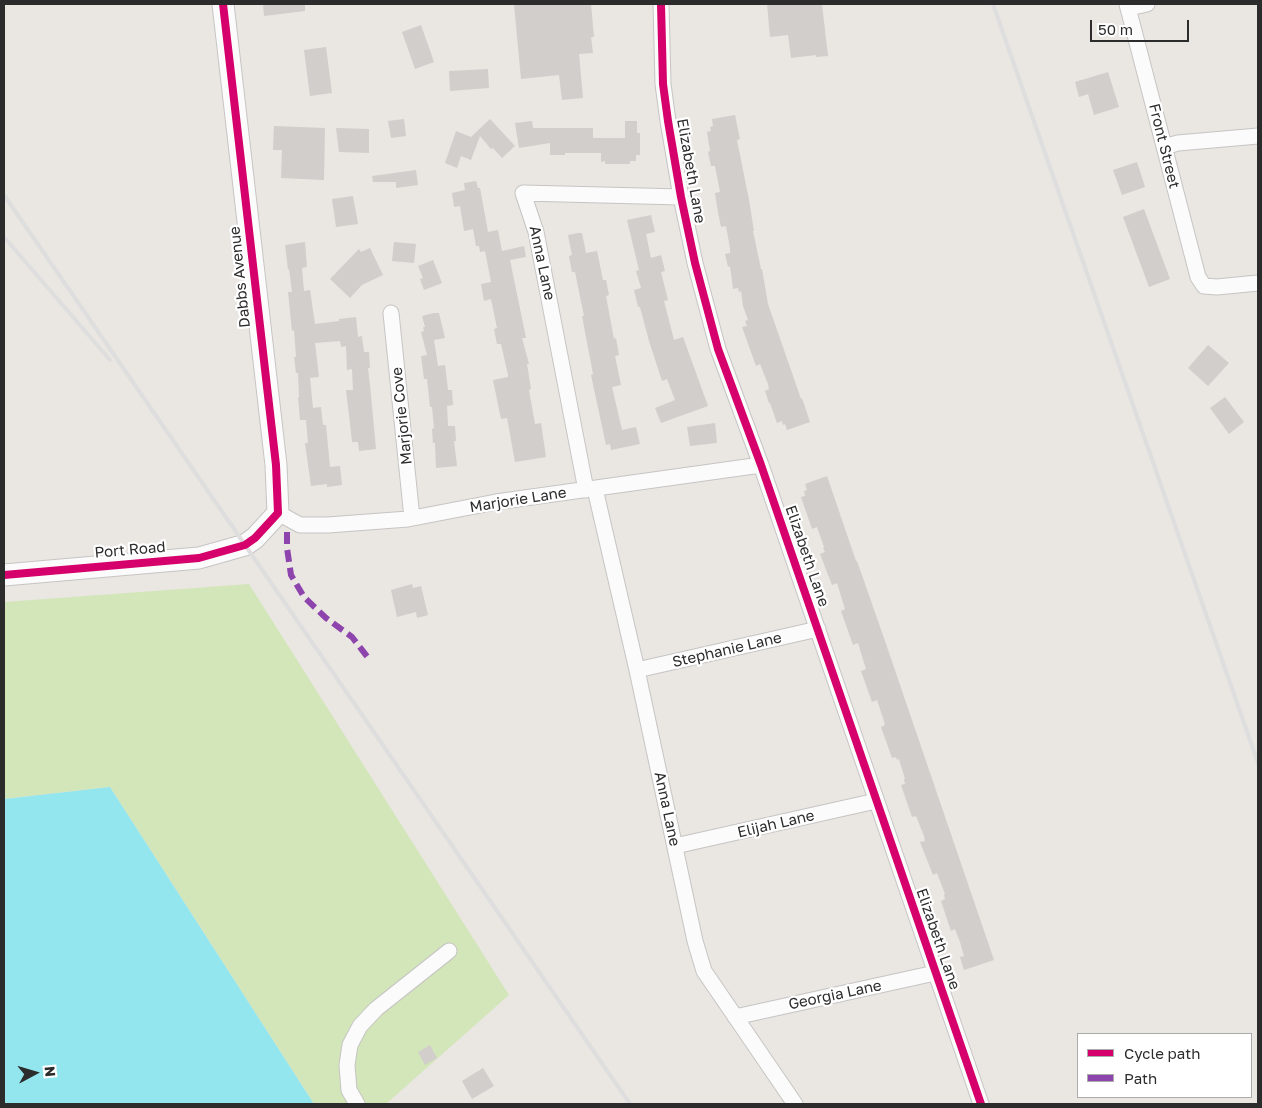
<!DOCTYPE html>
<html>
<head>
<meta charset="utf-8">
<style>
  body { margin:0 }
  #map { position:relative; width:1262px; height:1108px; overflow:hidden; background:#eae6e2; font-family:"Golos Text",sans-serif }
  canvas { display:block }
  .frame { position:absolute; inset:0; border:5px solid #2c2c2c; pointer-events:none }
  .legend { position:absolute; left:1077px; top:1033px; width:175px; height:65px; box-sizing:border-box; background:#fff; border:1px solid #ababab; margin:0; padding:6px 9px; list-style:none; font-size:15px; color:#2c2c2c }
  .legend li { display:flex; align-items:center; gap:10px; height:25px }
  .legend b { width:25px; border:1px solid #ababab }
  .north { position:absolute; left:10px; top:1048px; width:50px; height:50px; -webkit-text-stroke:4px #fff; paint-order:stroke; rotate:84deg; font-size:14px; font-weight:700; line-height:20px; text-align:center; color:#2c2c2c }
  .north::after { content:''; display:block; margin:auto; width:18px; height:22px; background:#2c2c2c; clip-path:polygon(50% 0,100% 100%,50% 72%,0 100%) }
  .scale { position:absolute; left:1090px; top:20px; width:99px; height:22px; box-sizing:border-box; border:2px solid #2c2c2c; border-top:0; padding-left:6px; font-size:15px; line-height:18px; white-space:nowrap; color:#2c2c2c; -webkit-text-stroke:4px #fff; paint-order:stroke }
</style>
</head>
<body>
<div id="map">
<canvas width="1262" height="1108"></canvas>
<div class="frame"></div>
<ul class="legend">
<li><b style="height:6px;background:#d6006c"></b>Cycle path</li>
<li><b style="height:6px;background:#8e44ad"></b>Path</li>
</ul>
<div class="north">N</div>
<div class="scale">50 m</div>
</div>
<script>
const g = document.querySelector('canvas').getContext('2d');
g.lineJoin = 'round';
function fillPath(path, color) { g.fillStyle = color; g.fill(path, 'evenodd'); }
const toPath = rows => new Path2D(rows.map(r => 'M' + r).join(''));
function stroke(path, color, width, dash) { g.strokeStyle = color; g.lineWidth = width; g.lineCap = dash ? 'butt' : 'round'; g.setLineDash(dash || []); g.stroke(path); }
function drawText(font, color, halo, rows, align = 'center') {
  g.font = font + ' "Golos Text",sans-serif'; g.lineWidth = 4.5; g.setLineDash([]); g.textBaseline = 'middle'; g.strokeStyle = halo; g.fillStyle = color; for (const [text, x, y, turn = 0] of rows) {
    g.save(); g.translate(x, y); g.rotate((+turn || 0) * Math.PI / 180); g.textAlign = isNaN(turn) ? turn : align; if (halo) g.strokeText(text, 0, 0); g.fillText(text, 0, 0); g.restore();
  }
}
const green = toPath([
  [249,584,509,995,386,1104,314,1104,110,787,4,799,4,602]
]);
const water = toPath([
  [110,787,314,1104,4,1104,4,799]
]);
const building = toPath([
  [263,4,305,4,305,11,264,16],
  [514,4,591,4,594,37,591,37,593,53,579,54,583,98,562,100,559,75,521,79],
  [767,4,822,4,828,56,816,57,816,55,791,58,788,35,770,37],
  [421,25,434,62,415,69,402,32],
  [326,47,332,93,310,96,304,50],
  [488,69,489,88,450,91,449,71],
  [1108,72,1119,107,1094,115,1088,94,1079,97,1075,82],
  [735,115,740,139,737,140,749,200,754,231,753,231,761,269,762,269,768,304,801,399,802,398,810,422,787,430,785,424,783,425,782,421,777,423,770,403,769,403,765,391,769,389,768,384,760,364,756,366,742,327,747,326,745,321,748,320,743,306,741,291,739,292,738,288,733,289,730,266,728,267,725,254,730,253,730,248,726,226,721,227,718,212,715,193,720,192,715,166,711,166,708,152,710,151,707,132,711,131,710,127,713,126,712,119],
  [404,119,406,136,391,138,388,121],
  [490,119,515,146,502,158,493,148,491,149,480,136,471,160,461,156,457,168,445,163,456,131,471,137],
  [532,121,533,128,593,128,593,138,625,138,625,121,637,121,637,133,640,133,640,155,636,155,636,161,630,161,630,164,605,164,605,161,601,162,601,153,565,153,565,155,550,155,550,143,519,148,515,123],
  [274,126,325,128,324,180,281,178,282,150,273,150],
  [336,128,369,129,369,153,339,152],
  [1137,162,1145,187,1122,195,1113,170],
  [416,170,418,185,396,188,396,182,373,182,372,176],
  [476,181,478,188,480,188,488,232,498,230,502,251,524,246,526,257,510,260,526,338,522,338,529,364,527,364,531,389,529,390,535,424,541,423,546,457,515,462,507,418,501,419,493,380,508,377,508,375,501,344,497,344,494,329,497,328,491,299,484,301,481,284,491,282,485,251,480,252,479,246,476,246,473,229,464,231,460,206,454,207,452,193,465,190,464,183],
  [353,196,358,224,336,227,332,199],
  [1144,209,1170,279,1149,287,1123,217],
  [651,215,655,232,646,234,651,258,661,255,665,271,661,272,668,300,664,301,674,340,683,337,708,406,661,423,655,408,675,400,667,379,662,381,649,341,640,307,638,307,634,290,641,288,636,271,639,270,627,220],
  [578,233,582,233,586,253,597,251,603,280,606,280,609,295,606,296,614,339,616,338,619,355,615,356,621,385,612,387,622,430,636,427,640,444,611,450,610,444,606,445,591,375,593,374,582,316,584,316,575,272,572,272,569,256,572,255,568,235],
  [305,242,307,267,302,268,304,291,310,290,315,324,339,321,339,319,356,317,358,337,362,336,364,352,369,352,370,368,368,368,370,385,376,449,359,451,358,442,352,442,349,415,346,390,353,390,352,369,347,370,346,346,341,347,340,341,315,343,319,377,310,378,313,408,321,407,323,425,326,425,330,467,340,466,342,485,327,487,327,484,311,486,305,443,308,443,306,420,300,420,298,397,299,397,298,373,296,373,294,357,296,357,294,330,292,331,288,292,292,292,289,269,288,270,285,245],
  [394,242,416,244,414,263,392,261],
  [370,248,383,275,362,285,350,298,330,279,359,249,361,252],
  [433,260,442,283,424,290,420,279,423,278,418,266],
  [434,313,439,313,445,338,434,340,438,366,445,365,448,390,452,390,453,405,447,406,448,426,455,426,456,441,454,441,457,466,436,468,435,443,433,443,432,429,434,428,432,407,430,407,427,379,424,379,421,356,427,355,421,332,424,331,423,327,425,327,422,316],
  [1208,345,1229,363,1208,386,1188,368],
  [1225,397,1244,422,1229,434,1210,408],
  [715,423,717,443,690,446,687,427],
  [827,476,856,561,857,561,886,644,994,960,964,970,960,957,964,956,960,942,955,929,951,931,941,901,945,899,944,894,945,894,937,873,933,875,920,842,925,841,924,836,916,816,912,817,901,785,905,784,904,779,905,779,899,759,897,760,896,757,892,758,881,727,885,725,884,721,877,700,872,702,861,671,866,669,858,643,853,645,841,611,845,609,837,583,832,585,820,554,825,552,823,548,824,547,817,527,812,529,801,497,805,496,804,491,807,490,805,484],
  [412,584,413,588,421,586,428,615,417,618,416,612,397,617,391,590],
  [430,1045,437,1058,425,1065,418,1052],
  [483,1068,494,1086,472,1099,462,1081]
]);
const street = toPath([
  [661,4,663,84,668,121,681,197,695,263,718,349,761,465,981,1104],
  [1127,4,1198,277,1204,286,1217,287,1258,283],
  [1129,8,1147,4],
  [1164,147,1178,143,1258,136],
  [391,313,412,518],
  [595,489,637,670,695,941,704,971,795,1104],
  [586,490,536,232,523,193,681,197],
  [278,513,300,525,328,525,408,519,496,502,761,465],
  [637,670,818,629],
  [675,846,876,801],
  [735,1017,935,973],
  [357,1104,349,1090,347,1065,350,1045,360,1026,376,1009,449,951]
]);
const secondary = toPath([
  [4,575,199,558,245,545,255,538,278,513,276,465,223,4]
]);
const rail = toPath([
  [993,4,1258,763],
  [4,195,630,1104],
  [4,237,110,360]
]);
const quiet = toPath([
  [287,532,287,548,291,575,304,597,326,618,352,637,369,659]
]);
const cycleway = toPath([
  [661,4,663,84,668,121,681,197,695,263,718,349,761,465,981,1104],
  [4,575,199,558,245,545,255,538,278,513,276,465,223,4]
]);
const streetNames = [
  ["Front Street",1164,146,76],
  ["Elizabeth Lane",691,171,80],
  ["Anna Lane",542,263,78],
  ["Dabbs Avenue",240,277,-96],
  ["Marjorie Cove",402,416,-96],
  ["Marjorie Lane",518,500,-9],
  ["Port Road",130,550,-5],
  ["Elizabeth Lane",807,556,71],
  ["Stephanie Lane",727,650,-13],
  ["Anna Lane",667,809,78],
  ["Elijah Lane",776,824,-13],
  ["Elizabeth Lane",938,939,71],
  ["Georgia Lane",835,995,-12]
];
fillPath(green, '#d3e6ba');
fillPath(water, '#94e6ee');
fillPath(building, '#d1cecb');
stroke(street, '#c6c5c4', 17);
stroke(secondary, '#c6c5c4', 23);
stroke(street, '#fcfbfb', 15);
stroke(secondary, '#fcfbfb', 21);
stroke(rail, '#dededf', 4);
stroke(quiet, '#8e44ad', 6, [12, 6]);
stroke(cycleway, '#d6006c', 8);
drawText('15px', '#2c2c2c', '#fff', streetNames);
</script>
</body>
</html>
